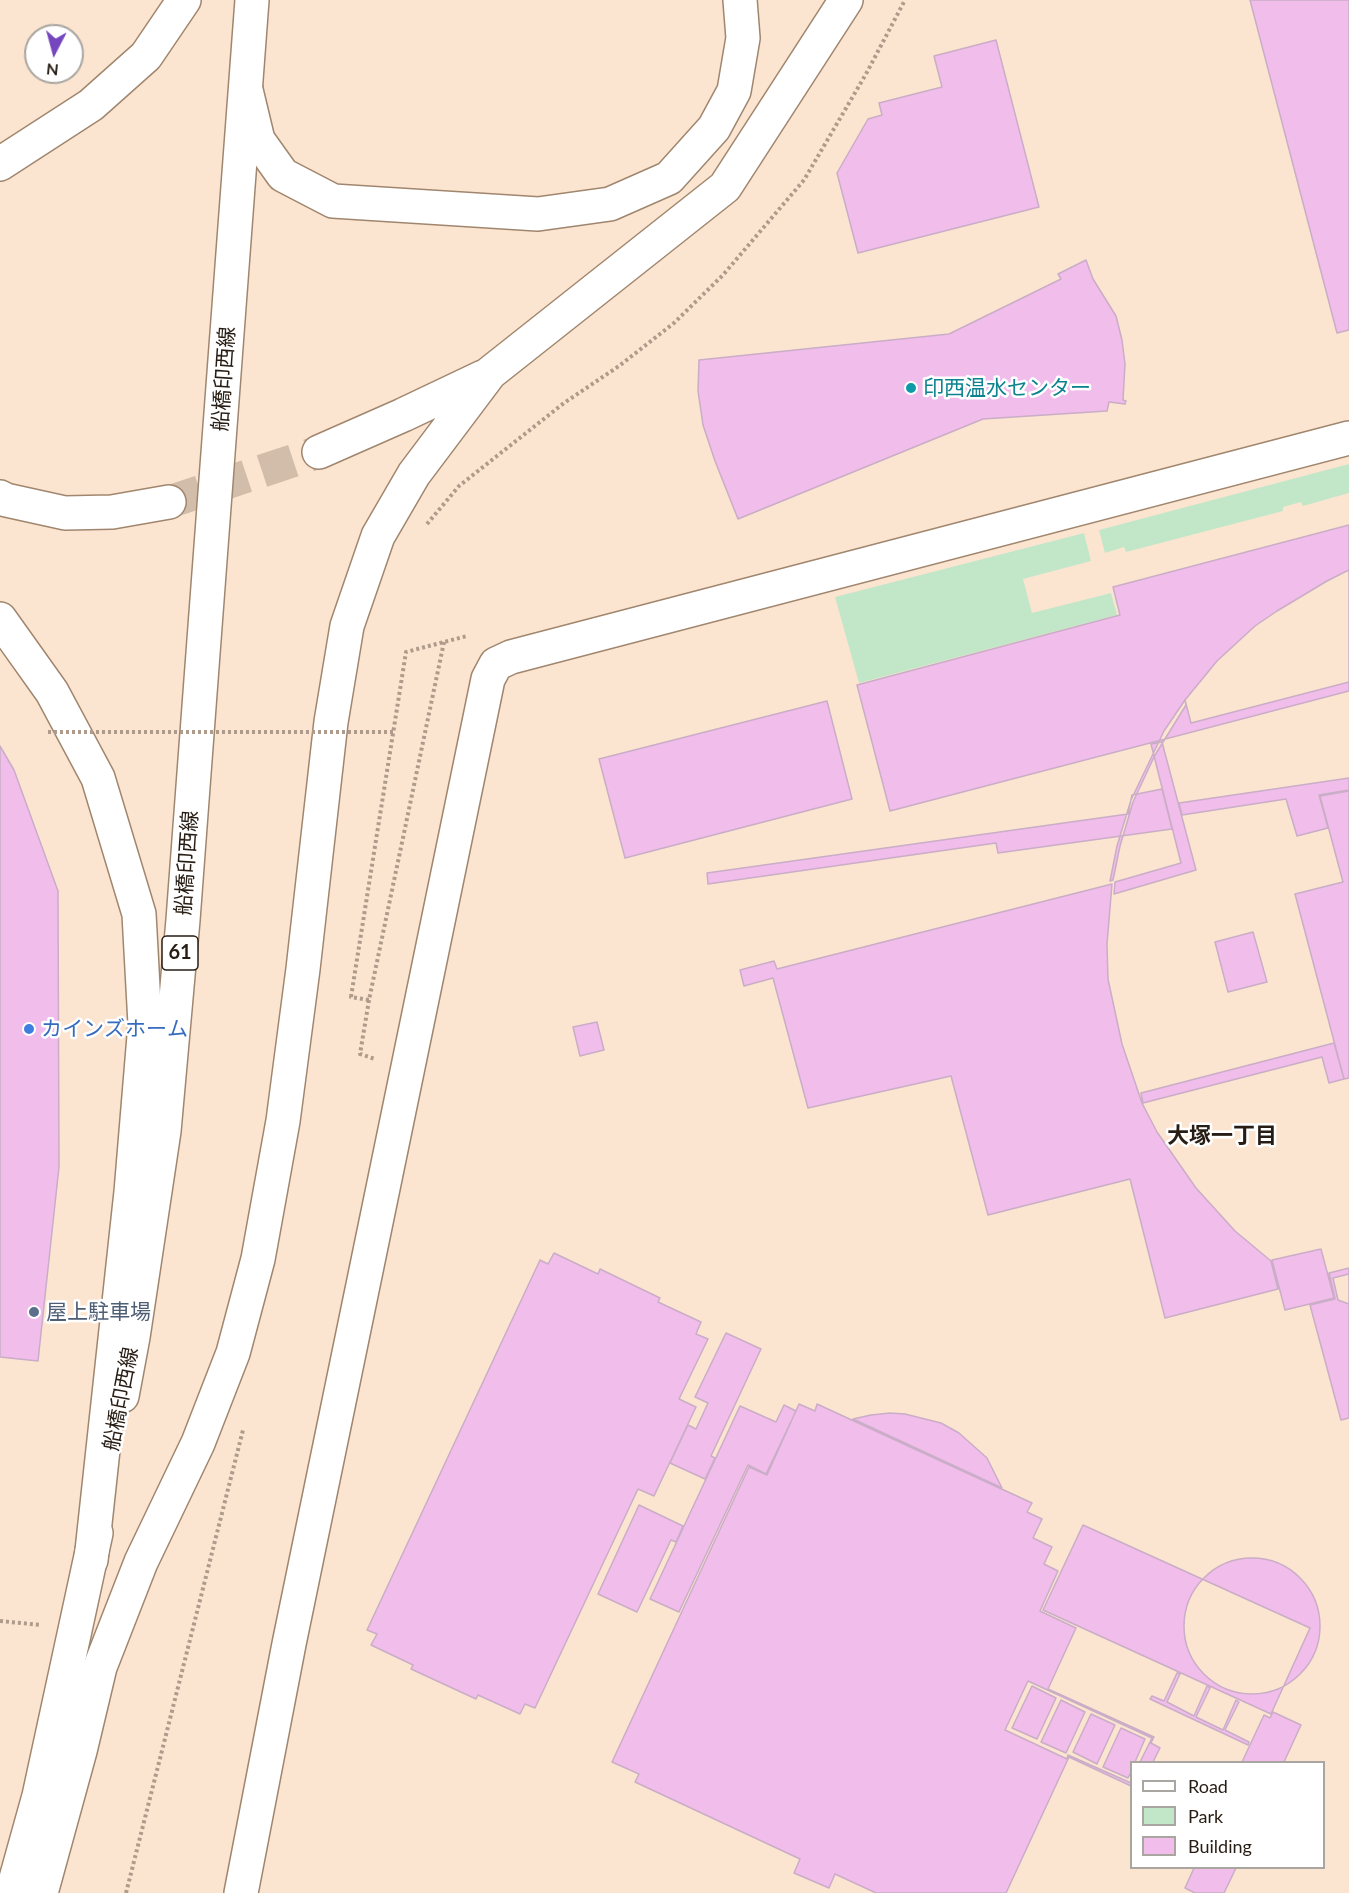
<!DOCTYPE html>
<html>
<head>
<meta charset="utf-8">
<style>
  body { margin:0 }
  #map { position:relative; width:1349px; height:1893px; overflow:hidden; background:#fce5d0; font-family:Lato,sans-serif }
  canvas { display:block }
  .legend { position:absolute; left:1130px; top:1761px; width:195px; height:108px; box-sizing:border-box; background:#fff; border:2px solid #a9a5a1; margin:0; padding:8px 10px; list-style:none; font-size:18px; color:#271d14 }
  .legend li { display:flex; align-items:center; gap:12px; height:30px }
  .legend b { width:30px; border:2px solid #a9a5a1 }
  .north { position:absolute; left:24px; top:24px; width:60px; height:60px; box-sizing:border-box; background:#fff; border:2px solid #a9a5a1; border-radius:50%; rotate:186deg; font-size:16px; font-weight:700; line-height:24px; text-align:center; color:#271d14 }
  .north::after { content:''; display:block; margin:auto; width:21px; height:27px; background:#7546be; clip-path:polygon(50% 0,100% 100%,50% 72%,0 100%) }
</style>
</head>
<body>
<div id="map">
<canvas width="1349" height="1893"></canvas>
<ul class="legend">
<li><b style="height:8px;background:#fff"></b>Road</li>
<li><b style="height:16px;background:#c2e7c8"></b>Park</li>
<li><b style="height:16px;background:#f1bdeb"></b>Building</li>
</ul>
<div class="north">N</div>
</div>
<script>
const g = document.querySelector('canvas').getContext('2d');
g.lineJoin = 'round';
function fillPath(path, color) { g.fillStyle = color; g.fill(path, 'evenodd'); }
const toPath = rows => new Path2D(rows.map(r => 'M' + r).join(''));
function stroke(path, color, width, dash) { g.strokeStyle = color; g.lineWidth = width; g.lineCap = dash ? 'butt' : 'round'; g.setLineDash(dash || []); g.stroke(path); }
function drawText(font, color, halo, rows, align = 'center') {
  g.font = font + ' Lato,"Noto Sans JP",sans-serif'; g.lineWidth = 5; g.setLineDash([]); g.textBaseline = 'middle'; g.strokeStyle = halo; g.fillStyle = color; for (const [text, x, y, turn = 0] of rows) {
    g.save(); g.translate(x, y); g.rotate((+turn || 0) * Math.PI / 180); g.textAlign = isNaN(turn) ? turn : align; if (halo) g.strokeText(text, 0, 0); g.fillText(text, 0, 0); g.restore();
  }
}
const green = toPath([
  [1349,464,1349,493,1303,506,1301,502,1283,507,1283,511,1126,552,1124,547,1105,553,1099,530],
  [1084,533,1091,561,1023,579,1032,613,1111,593,1117,615,859,683,835,597]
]);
const building = toPath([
  [1250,0,1349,0,1349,330,1337,333,1250,0],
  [996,40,1039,207,858,253,837,173,868,119,882,115,879,103,942,87,934,56,996,40],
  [1086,260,1093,279,1116,316,1122,340,1125,364,1123,400,1126,401,1125,404,1109,402,1107,411,983,419,738,519,715,461,703,425,698,391,699,360,949,334,1061,279,1058,274,1086,260],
  [1349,525,1349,691,890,811,857,685,1120,615,1113,587,1349,525],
  [1349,570,1349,682,1191,723,1185,700,1217,661,1255,626,1277,611,1327,581,1349,570],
  [1185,700,1186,705,1155,755,1133,802,1120,846,1113,880,1110,881,1117,846,1131,800,1164,731,1185,700],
  [827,701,852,799,625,858,599,759,827,701],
  [1162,742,1196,870,1114,894,1115,882,1181,863,1151,744,1162,742],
  [0,746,14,770,58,891,59,1167,38,1361,0,1357,0,746],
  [1349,778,1349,790,1319,795,1328,828,1297,836,1286,799,1182,815,1179,803,1349,778],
  [1162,789,1172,829,998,853,996,843,708,884,707,873,1128,814,1132,795,1162,789],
  [1349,791,1349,1078,1344,1079,1295,894,1343,882,1320,796,1349,791],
  [1112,884,1107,944,1108,979,1122,1044,1142,1103,1157,1132,1196,1188,1235,1231,1271,1261,1278,1289,1165,1318,1130,1179,988,1215,951,1076,808,1108,773,978,744,986,740,970,774,961,777,969,1112,884],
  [1253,932,1267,982,1228,992,1215,942,1253,932],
  [597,1022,604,1050,580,1056,573,1027,597,1022],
  [1334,1043,1344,1079,1329,1083,1322,1057,1143,1103,1141,1093,1334,1043],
  [1321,1249,1334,1298,1285,1310,1272,1260,1321,1249],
  [554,1253,598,1274,600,1269,660,1298,658,1302,701,1322,696,1334,708,1339,679,1399,696,1407,654,1496,638,1489,535,1708,525,1704,520,1714,478,1695,476,1699,411,1669,413,1665,371,1645,377,1634,367,1630,540,1260,548,1264,554,1253],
  [1349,1268,1349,1418,1341,1420,1310,1305,1335,1299,1329,1273,1349,1268],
  [1349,1274,1349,1304,1338,1300,1333,1278,1349,1274],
  [726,1333,761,1349,711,1456,715,1458,705,1479,670,1463,688,1425,696,1429,708,1403,695,1397,726,1333],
  [799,1404,815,1411,817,1404,1032,1503,1027,1512,1042,1519,1033,1538,1052,1547,1044,1564,1058,1571,1040,1611,1076,1628,1048,1689,1154,1737,1151,1743,1160,1748,1153,1762,1132,1762,1131,1786,1069,1757,1006,1893,876,1893,835,1874,829,1888,794,1873,800,1859,635,1782,639,1774,612,1762,749,1467,767,1475,799,1404],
  [784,1405,796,1411,766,1474,748,1465,679,1612,650,1599,740,1406,776,1422,784,1405],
  [890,1413,905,1414,941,1423,959,1433,987,1458,1002,1488,853,1419,871,1415,890,1413],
  [639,1505,683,1526,676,1542,671,1540,637,1612,598,1594,639,1505],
  [1083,1525,1310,1628,1271,1714,1043,1610,1083,1525],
  '1184 1626a68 68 0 1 1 136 0a68 68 0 1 1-136 0Z',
  [1177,1673,1180,1674,1167,1702,1194,1716,1207,1686,1210,1688,1196,1717,1223,1730,1236,1700,1239,1702,1225,1730,1249,1742,1248,1745,1150,1699,1152,1696,1164,1701,1177,1673],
  [1028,1681,1152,1738,1140,1762,1135,1762,1145,1739,1121,1728,1103,1767,1128,1778,1132,1770,1131,1783,1068,1755,1067,1759,1005,1730,1028,1681],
  [1032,1686,1056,1698,1037,1739,1012,1728,1032,1686],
  [1061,1700,1085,1712,1066,1753,1041,1742,1061,1700],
  [1091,1714,1115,1725,1097,1764,1073,1752,1091,1714],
  [1273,1712,1301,1725,1284,1762,1242,1762,1264,1715,1270,1718,1273,1712],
  [1194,1868,1236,1868,1224,1893,1195,1893,1185,1888,1194,1868]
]);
const trunkTunnel = toPath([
  [169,502,319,452]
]);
const path = toPath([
  [427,524,459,486,564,403,619,366,674,323,723,275,804,180,866,74,905,0],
  [444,642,369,1000,351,997,406,652,444,642,467,636],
  [369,1000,360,1054,375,1059],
  [0,1621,41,1625],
  [126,1893,243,1430]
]);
const minor = toPath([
  [241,1893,289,1644,488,679,496,664,511,657,1349,438]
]);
const primary = toPath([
  [122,1396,133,1337,164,1131,183,920,252,0],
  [12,1893,39,1796,96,1533]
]);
const trunk = toPath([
  [246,90,258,140,283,175,333,201,538,214,610,204,669,178,714,128,734,91,743,38,740,0],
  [0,164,91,105,146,56,184,0],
  [319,452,403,415,483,377],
  [0,497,6,500,65,513,112,512,169,502],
  [0,619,52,692,98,778,139,914,145,1024,131,1192,91,1560],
  [41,1893,80,1751,100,1667,141,1562,198,1443,233,1353,258,1259,283,1121,303,969,331,722,347,626,378,536,414,474,490,373,725,187,846,0]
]);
const pathBridge = toPath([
  [48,732,393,732]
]);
const markers = [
  [911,388,6,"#0f9aa8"],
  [29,1029,6,"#3f7fe0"],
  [34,1312,6,"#5c6f8a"]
];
const shields = [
  [180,953,36]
];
const shieldNames = [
  ["61",180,953]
];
const streetNames = [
  ["船橋印西線",224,379,-86],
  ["船橋印西線",187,863,-86],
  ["船橋印西線",121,1399,-79]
];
const cultureNames = [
  ["印西温水センター",923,388]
];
const shopNames = [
  ["カインズホーム",41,1029]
];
const serviceNames = [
  ["屋上駐車場",46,1312]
];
const neighbourhoodNames = [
  ["大塚一丁目",1222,1136]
];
fillPath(green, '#c2e7c8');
fillPath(building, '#f1bdeb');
stroke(building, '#caadc6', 1.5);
stroke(trunkTunnel, '#d1bdaa', 33, [33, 16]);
stroke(minor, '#a0866e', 36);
stroke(primary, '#a0866e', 36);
stroke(trunk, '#a0866e', 36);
stroke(path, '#ae9b8b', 4, [3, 3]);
stroke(minor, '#fff', 33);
stroke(primary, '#fff', 33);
stroke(trunk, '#fff', 33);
stroke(pathBridge, '#ae9b8b', 4, [3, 3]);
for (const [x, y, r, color] of markers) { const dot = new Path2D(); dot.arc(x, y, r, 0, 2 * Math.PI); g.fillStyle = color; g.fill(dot); stroke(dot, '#fff', 2); }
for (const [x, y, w] of shields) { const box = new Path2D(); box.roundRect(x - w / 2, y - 17, w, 34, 4.5); g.fillStyle = '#fff'; g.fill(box); stroke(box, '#271d14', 1.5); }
drawText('bold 20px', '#271d14', null, shieldNames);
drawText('21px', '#271d14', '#fff', streetNames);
drawText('21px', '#0d838f', '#fff', cultureNames, 'left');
drawText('21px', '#366cbe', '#fff', shopNames, 'left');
drawText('21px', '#4e5e75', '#fff', serviceNames, 'left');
drawText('bold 22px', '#271d14', '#fff', neighbourhoodNames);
</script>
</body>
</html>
